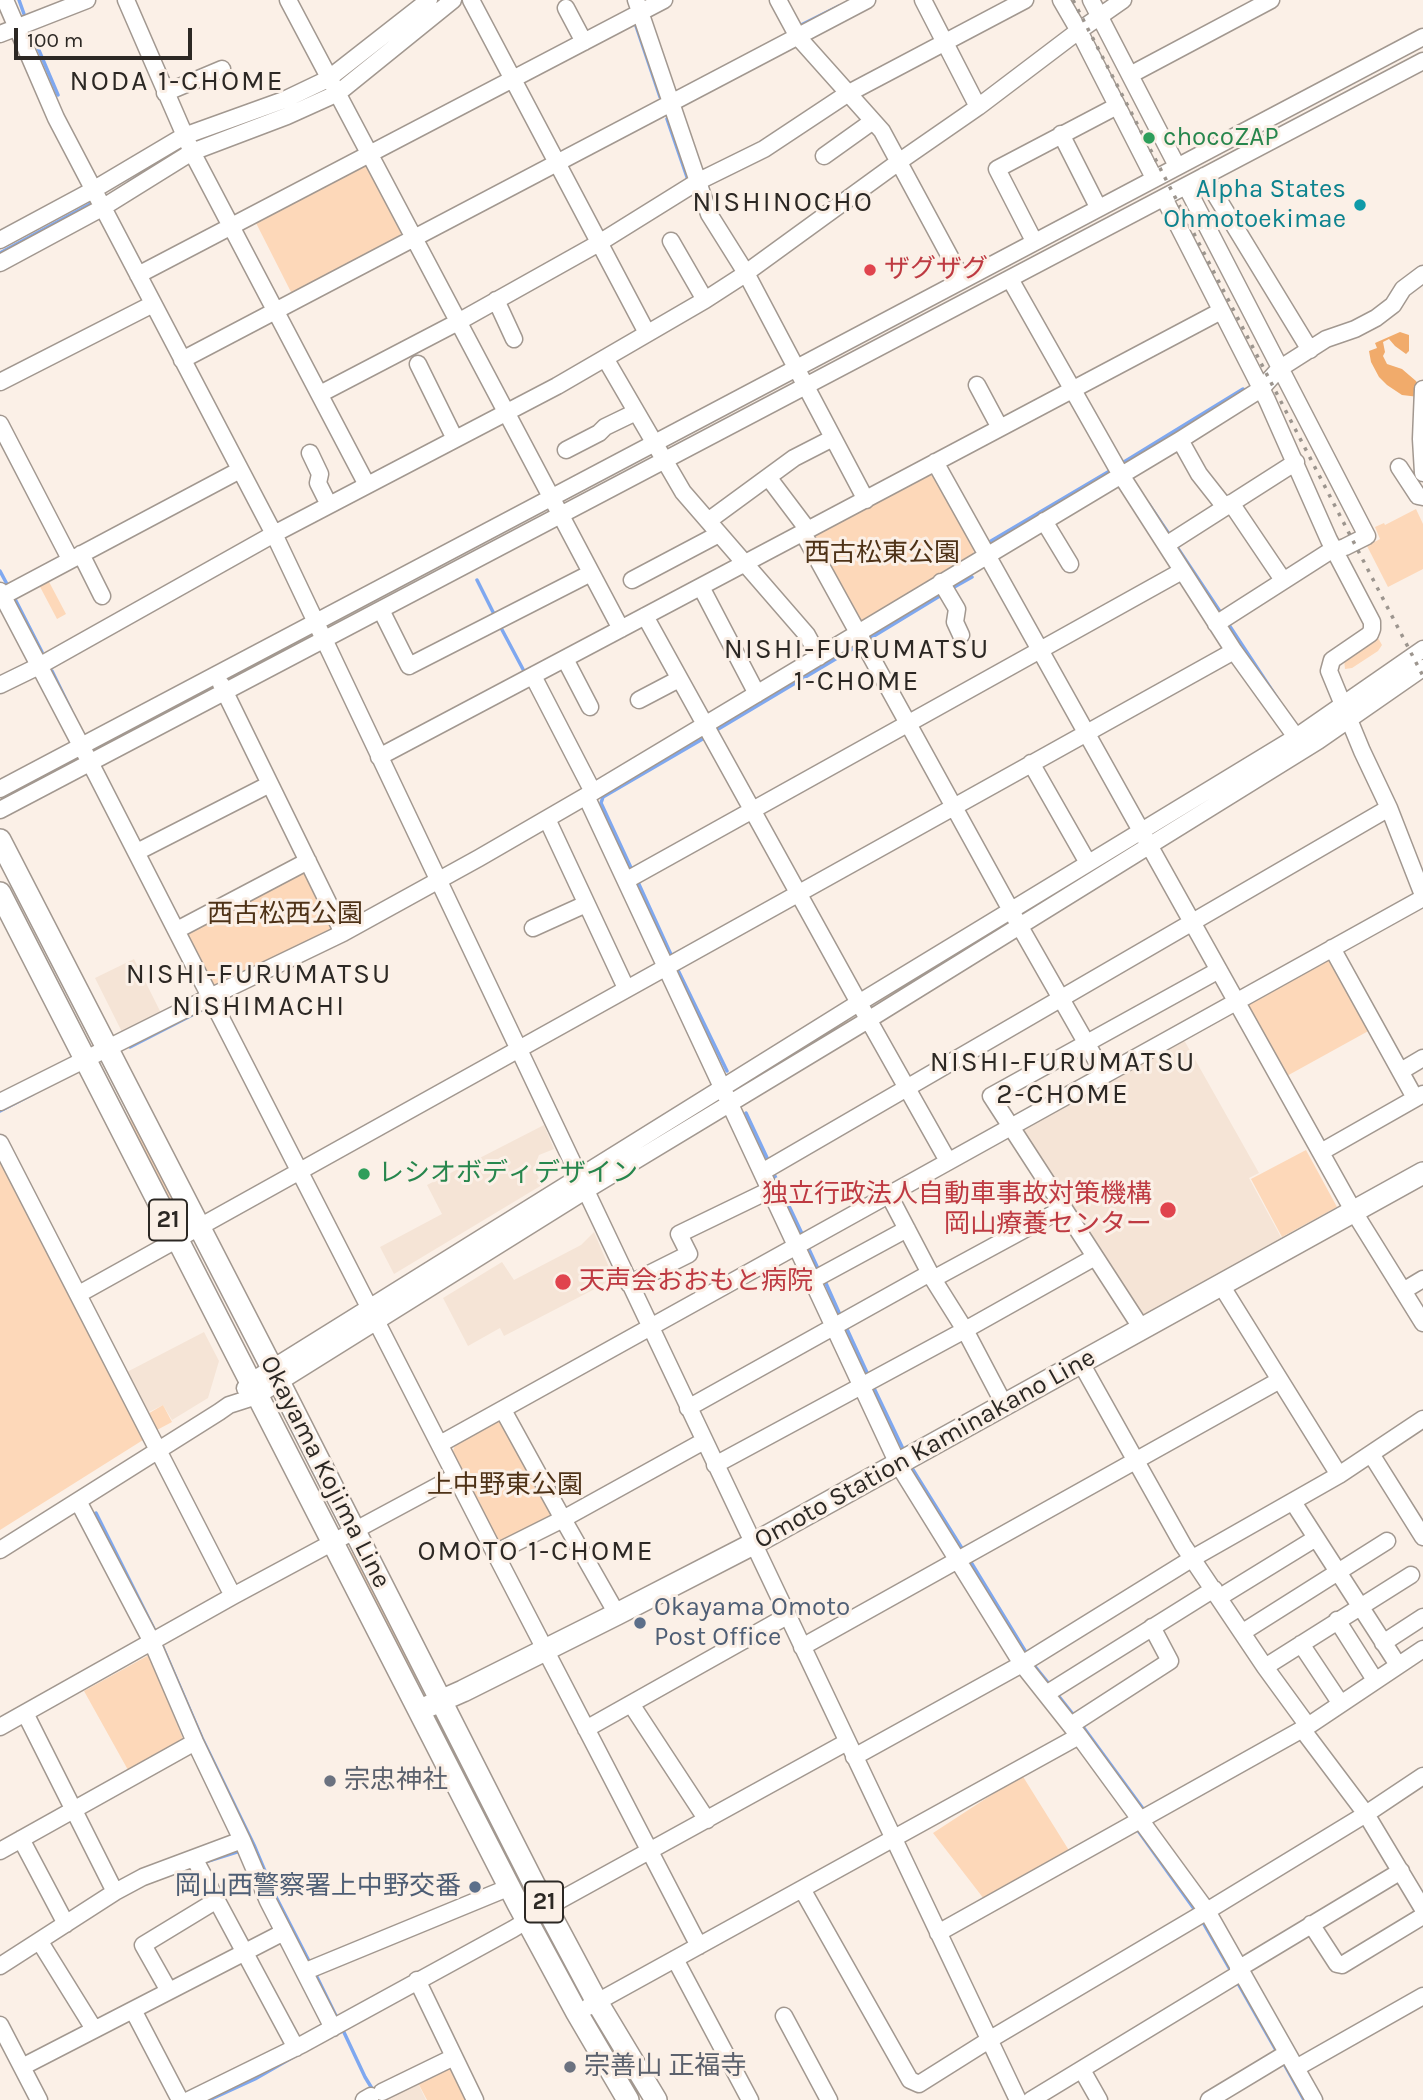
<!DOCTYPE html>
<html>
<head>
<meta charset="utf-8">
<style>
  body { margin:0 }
  #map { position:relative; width:1423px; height:2100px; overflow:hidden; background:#fbf0e7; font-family:Karla,sans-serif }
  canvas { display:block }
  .scale { position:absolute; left:14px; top:28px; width:178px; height:32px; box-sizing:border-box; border:4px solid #2c2824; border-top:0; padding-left:9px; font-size:21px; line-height:24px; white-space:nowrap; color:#2c2824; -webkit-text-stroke:5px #fbf0e7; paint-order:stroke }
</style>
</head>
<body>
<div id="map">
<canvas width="1423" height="2100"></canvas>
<div class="scale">100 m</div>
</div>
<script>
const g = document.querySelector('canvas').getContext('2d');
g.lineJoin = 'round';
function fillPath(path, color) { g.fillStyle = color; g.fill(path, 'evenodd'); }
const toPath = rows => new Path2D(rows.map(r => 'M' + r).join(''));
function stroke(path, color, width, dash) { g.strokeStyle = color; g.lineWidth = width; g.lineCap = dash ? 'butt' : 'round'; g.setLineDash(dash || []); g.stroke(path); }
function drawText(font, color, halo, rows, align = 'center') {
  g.font = font + ' Karla,"Noto Sans JP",sans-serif'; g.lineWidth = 6; g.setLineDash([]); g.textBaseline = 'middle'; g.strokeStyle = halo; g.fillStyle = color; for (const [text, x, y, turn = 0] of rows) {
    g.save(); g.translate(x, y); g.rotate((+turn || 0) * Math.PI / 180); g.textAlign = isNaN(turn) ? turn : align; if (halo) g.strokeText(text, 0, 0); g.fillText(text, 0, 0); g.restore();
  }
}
const built = toPath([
  [134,959,162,1015,123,1034,95,978],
  [1184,1040,1259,1173,1249,1178,1283,1241,1142,1318,1022,1134,1023,1129],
  [544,1125,554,1149,539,1155,534,1168,542,1185,394,1274,380,1247,442,1214,427,1185],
  [594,1232,614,1279,504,1336,500,1328,468,1346,443,1298,502,1262,514,1280,581,1245],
  [204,1332,219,1361,208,1398,172,1420,163,1405,145,1414,125,1373],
  [416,2079,426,2100,383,2100,381,2096]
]);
const green = toPath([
  [365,164,401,233,398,240,292,294,255,221],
  [927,474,936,477,974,548,973,557,864,623,855,622,812,540,814,534],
  [1416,509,1423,524,1423,569,1388,587,1367,546,1380,539,1375,527,1384,523,1385,525],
  [47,578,66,614,57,619,38,583],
  [1377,636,1382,645,1378,651,1352,668,1345,669,1344,660],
  [307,870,332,924,330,931,220,986,213,984,187,932],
  [997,927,1000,927,1001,930,880,1003,880,999],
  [1333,956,1372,1029,1285,1077,1247,1009,1251,1002],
  [845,1020,849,1021,849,1023,742,1087,742,1083],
  [126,1107,183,1216,181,1218,177,1216,134,1132],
  [1306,1150,1337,1207,1282,1237,1251,1179],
  [0,1159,143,1440,0,1530],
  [163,1405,172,1422,155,1431,146,1415],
  [501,1419,554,1517,504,1544,497,1542,452,1454,455,1445],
  [352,1552,419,1679,414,1682,350,1554],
  [149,1655,183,1739,128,1770,84,1691],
  [1022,1775,1070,1852,984,1899,933,1833],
  [448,2063,468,2100,427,2100,416,2079]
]);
const forest = toPath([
  [1400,332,1409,335,1409,351,1406,354,1395,346,1389,339,1383,342,1385,352,1383,356,1387,364,1402,369,1416,381,1420,388,1419,397,1402,395,1387,385,1379,377,1371,362,1369,351,1377,348,1375,343]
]);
const stream = toPath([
  [19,0,24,14],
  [635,23,660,97],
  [797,27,839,6],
  [32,34,58,95],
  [336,84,371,56],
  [667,119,688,180],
  [194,143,272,113],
  [128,183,184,147],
  [0,253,94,202],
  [1119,465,1243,389],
  [1148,503,1171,537],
  [991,541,1113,469],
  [1175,544,1221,613],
  [0,571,8,586],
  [477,580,495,616],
  [949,590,972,577],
  [15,599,42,652],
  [1227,622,1279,701],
  [500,626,525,673],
  [869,639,943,594],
  [52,671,71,710],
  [715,731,859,645],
  [632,870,601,803,603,797,706,737],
  [637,880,673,959],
  [676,966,727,1071],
  [130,1047,202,1010],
  [0,1111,33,1094],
  [746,1113,769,1162],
  [773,1172,804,1238],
  [807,1245,820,1273],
  [824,1279,841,1317],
  [846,1327,869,1377],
  [872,1384,905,1453],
  [910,1465,963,1550],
  [96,1513,156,1633],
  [969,1559,1027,1654],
  [161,1643,202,1738,254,1845,275,1895,310,1963],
  [1033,1664,1050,1685],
  [1057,1694,1076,1718],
  [1081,1724,1144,1810],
  [1139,1832,1197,1913],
  [202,1863,240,1851],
  [1201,1919,1232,1973],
  [315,1973,338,2020],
  [1236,1980,1277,2052],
  [341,2026,365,2077,379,2100],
  [1283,2062,1304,2100],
  [209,2100,255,2079,295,2056]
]);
const minor = toPath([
  [5,0,56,118,274,534,1018,2100],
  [126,0,192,152,367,485],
  [288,0,621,629],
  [471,0,647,333],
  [636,0,709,214,746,273,866,500],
  [778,0,798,37,882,131,962,279],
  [923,0,978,107],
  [1061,0,1079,31,1154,178],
  [1091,0,1177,166],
  [566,8,584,42],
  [0,34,87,0],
  [1130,75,1271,0],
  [165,93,222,69],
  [1061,134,1098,207],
  [824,156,873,121],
  [1204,176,1310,350],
  [1186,186,1367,536,1345,547,1327,553,1216,624],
  [1164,198,1267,400,1329,540,1372,622,1372,629,1370,634,1332,660,1329,671,1362,751,1389,808,1423,895],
  [0,240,93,190,184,136,284,100,328,79,429,0],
  [671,241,705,300],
  [1034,241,997,169,1117,106],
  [0,263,102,208,192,152,287,116,338,93,453,0],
  [138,275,664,0],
  [1010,279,1121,475,1234,651,1296,737],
  [496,300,514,339],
  [605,358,683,492,807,635,819,657],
  [182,360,867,0],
  [418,364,455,439],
  [0,382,153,304],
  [977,385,1000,428],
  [1423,389,1421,439,1423,473],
  [320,394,458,322,599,243,697,182,764,149,847,94,1025,0],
  [0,424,70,559],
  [1180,440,1199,474,1225,507],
  [566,450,599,433,605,427,636,412],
  [310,453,320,474,318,483,329,505],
  [935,462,1354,1212,1423,1323],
  [1399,467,1418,496,1423,497],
  [768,477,808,530],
  [1231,503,1283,580],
  [708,521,794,458,833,438],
  [1044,521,1070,564],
  [803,533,1019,925,1104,1074],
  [1166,545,1296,462],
  [81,554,102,596],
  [632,580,719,534],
  [941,582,957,609,955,622,961,635],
  [701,587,757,694],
  [0,591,96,774,495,1553,699,1946],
  [3,596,240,470],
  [381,610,409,666,591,573],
  [645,616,859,1003,948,1161],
  [565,659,590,707],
  [533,676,593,792],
  [221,684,343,933],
  [0,685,39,666,274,534,557,386,705,300,739,278,900,161,978,107,1073,35,1123,0],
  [639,700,679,679],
  [379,757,1221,311],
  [1031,763,1088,863],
  [0,789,1423,37],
  [586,796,898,1464,1022,1664,1079,1736,1207,1911,1314,2100],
  [0,810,1423,61],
  [547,819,626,988],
  [137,852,270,784],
  [627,880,1182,571],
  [533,928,586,904],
  [177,930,308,861],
  [1332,948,1415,1098],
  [1401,1071,1423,1058],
  [0,1102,210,997,343,933,479,858,593,792,1180,440,1261,389,1279,369,1326,339,1355,329,1376,318,1393,305,1403,289,1423,274],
  [0,1143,233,1596],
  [1321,1152,1423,1094],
  [762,1172,1389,808],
  [889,1195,933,1279,965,1330,1005,1406],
  [933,1279,1064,1208],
  [813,1280,907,1229],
  [629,1284,689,1254,679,1234,770,1190],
  [1221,1285,1339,1475],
  [1403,1291,1423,1279],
  [79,1294,1234,651],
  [1142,1329,991,1096,1219,970],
  [1081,1363,1183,1545,1265,1667,1308,1726],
  [245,1388,250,1382,852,1007,1296,737,1423,649],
  [688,1408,930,1273],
  [503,1410,563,1519,617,1614],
  [440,1444,1423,898],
  [1371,1454,1423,1537],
  [715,1465,965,1330,1095,1257],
  [78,1501,152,1642,195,1742,242,1840,268,1901,333,2028],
  [1293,1502,1398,1665],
  [0,1550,219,1412,229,1405,257,1396,585,1191,868,1020,1318,741,1423,668],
  [495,1553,563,1519,704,1441],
  [1220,1597,1316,1538],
  [1337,1620,1375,1680],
  [1243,1632,1387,1541],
  [1383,1643,1423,1617],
  [1301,1644,1341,1704],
  [802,1647,1280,1380],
  [1265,1667,1411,1575],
  [1046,1694,1214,1589],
  [631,1704,707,1820],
  [25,1713,115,1892],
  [1071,1725,1170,1661,1152,1627],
  [0,1727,233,1596,456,1476],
  [586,1729,787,1616],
  [1302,1729,1366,1814,1423,1909],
  [854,1757,1022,1664,1193,1558,1339,1475,1423,1419],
  [21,1839,66,1924],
  [0,1851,195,1742],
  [194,1858,296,2048],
  [802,1889,910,2080,919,2084,989,2040,1202,1914,1366,1814,1423,1776],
  [1311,1924,1337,1964,1342,1965,1423,1916],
  [938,1933,1308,1726,1423,1649],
  [40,1942,94,2029],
  [675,1959,750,2100],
  [0,1966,115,1892,143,1877,242,1840],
  [1238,1969,1401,1871],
  [306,1971,510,1887],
  [417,1980,475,2100],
  [169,1991,143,1945,217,1900],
  [588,2007,1079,1736],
  [133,2010,180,2100],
  [784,2016,829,2100],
  [0,2025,39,2100],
  [22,2067,284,1932],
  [1296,2068,1423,1996],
  [1082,2070,1099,2100],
  [382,2092,454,2057],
  [189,2100,303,2044,513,1929,562,1899,847,1742],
  [364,2100,371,2096],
  [1031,2100,1240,1973],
  [1209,2100,1287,2053]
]);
const major = toPath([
  [0,840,272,1368,534,1884,597,2002,656,2100],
  [0,893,518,1904,577,2013,628,2100],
  [429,1706,463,1691,617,1614,753,1544,1423,1173]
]);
const rail = toPath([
  [1073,0,1423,676]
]);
const markers = [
  [1149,138,7,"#2e9e5b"],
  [1360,205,7,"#0f9aa8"],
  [870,270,7,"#e0444e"],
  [364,1174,7,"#2e9e5b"],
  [1168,1210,9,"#e0444e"],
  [563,1282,9,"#e0444e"],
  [640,1623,7,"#5c6f8a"],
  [330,1781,7,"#6b7280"],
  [475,1887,7,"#5c6f8a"],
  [570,2067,7,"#6b7280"]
];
const shields = [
  [168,1220,38],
  [544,1902,38]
];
const shieldNames = [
  ["21",168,1220],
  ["21",544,1902]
];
const leisureNames = [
  ["chocoZAP",1163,138],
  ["レシオボディデザイン",378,1174]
];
const cultureNames = [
  ["Alpha States",1346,190],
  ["Ohmotoekimae",1346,220]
];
const healthNames = [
  ["ザグザグ",884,270],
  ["独立行政法人自動車事故対策機構",1152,1195,"right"],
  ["岡山療養センター",1152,1225,"right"],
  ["天声会おおもと病院",579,1282]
];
const parkNames = [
  ["西古松東公園",882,554],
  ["西古松西公園",285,915],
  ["上中野東公園",505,1486]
];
const streetNames = [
  ["Omoto Station Kaminakano Line",925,1449,-29],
  ["Okayama Kojima Line",325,1472,63]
];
const serviceNames = [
  ["Okayama Omoto",654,1608],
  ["Post Office",654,1638],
  ["岡山西警察署上中野交番",461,1887,"right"]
];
const worshipNames = [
  ["宗忠神社",344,1781],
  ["宗善山 正福寺",584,2067]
];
const neighbourhoodNames = [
  ["NODA 1-CHOME",177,82],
  ["NISHINOCHO",783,203],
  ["NISHI-FURUMATSU",857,650],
  ["1-CHOME",857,682],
  ["NISHI-FURUMATSU",259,975],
  ["NISHIMACHI",259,1007],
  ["NISHI-FURUMATSU",1063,1063],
  ["2-CHOME",1063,1095],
  ["OMOTO 1-CHOME",536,1552]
];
fillPath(built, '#f5e4d6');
fillPath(green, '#fdd8b9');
fillPath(forest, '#f1ab6b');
stroke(stream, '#7fa8f0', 3.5);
stroke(minor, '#a29890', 19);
stroke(major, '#a29890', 24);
stroke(minor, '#fff', 16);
stroke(major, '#fff', 21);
stroke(rail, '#9c958e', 3.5, [3.5, 7]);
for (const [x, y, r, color] of markers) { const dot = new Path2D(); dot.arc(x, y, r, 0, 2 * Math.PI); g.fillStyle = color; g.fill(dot); stroke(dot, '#fbf0e7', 2.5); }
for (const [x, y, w] of shields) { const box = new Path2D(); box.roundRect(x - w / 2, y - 20.5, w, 41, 5); g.fillStyle = '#fbf0e7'; g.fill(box); stroke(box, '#2c2824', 2); }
drawText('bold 24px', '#2c2824', null, shieldNames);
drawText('26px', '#27864d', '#fbf0e7', leisureNames, 'left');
drawText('26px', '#0d838f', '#fbf0e7', cultureNames, 'right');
drawText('26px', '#be3a42', '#fbf0e7', healthNames, 'left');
drawText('26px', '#4e3217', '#fbf0e7', parkNames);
drawText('26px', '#2c2824', '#fbf0e7', streetNames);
drawText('26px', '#4e5e75', '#fbf0e7', serviceNames, 'left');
drawText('26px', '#5b616d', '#fbf0e7', worshipNames, 'left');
g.letterSpacing = '2px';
drawText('28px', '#2c2824', '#fbf0e7', neighbourhoodNames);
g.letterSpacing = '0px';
</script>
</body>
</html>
